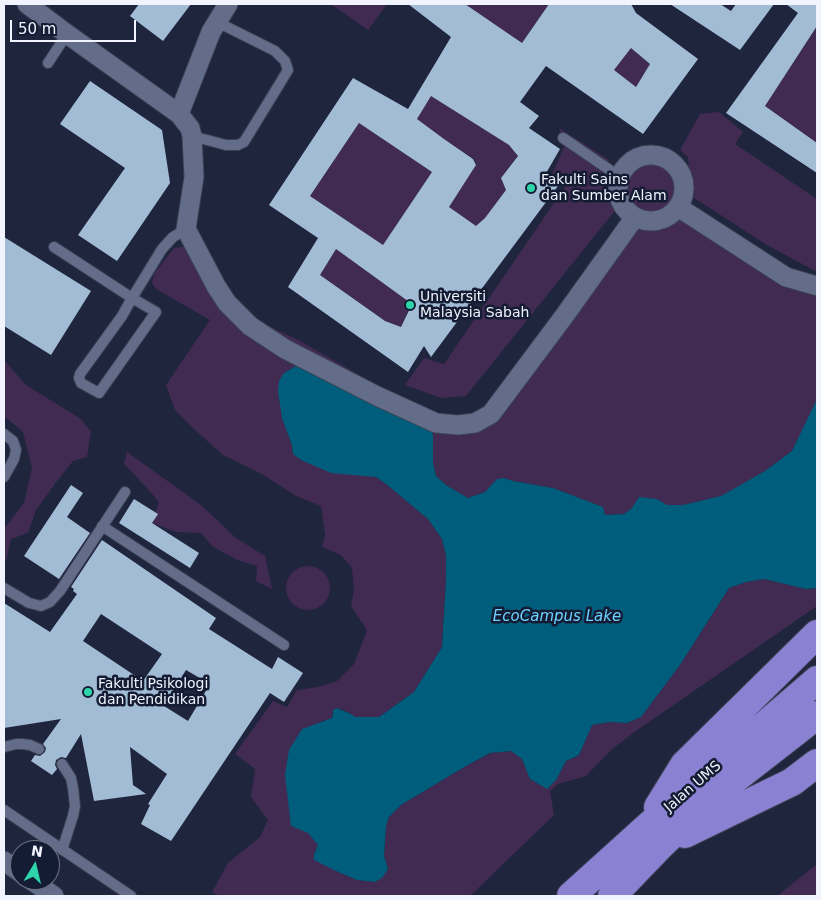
<!DOCTYPE html>
<html>
<head>
<meta charset="utf-8">
<style>
  body { margin:0 }
  #map { position:relative; width:821px; height:900px; overflow:hidden; background:#1e253d; font-family:"DejaVu Sans",sans-serif }
  canvas { display:block }
  .frame { position:absolute; inset:0; border:5px solid #f1f4fe; pointer-events:none }
  .north { position:absolute; left:10px; top:840px; width:50px; height:50px; box-sizing:border-box; background:#141c33; border:1px solid #6c7284; border-radius:50%; rotate:9deg; font-size:14px; font-weight:700; line-height:20px; text-align:center; color:#f1f4fe }
  .north::after { content:''; display:block; margin:auto; width:18px; height:22px; background:#2ed4aa; clip-path:polygon(50% 0,100% 100%,50% 72%,0 100%) }
  .scale { position:absolute; left:10px; top:20px; width:126px; height:22px; box-sizing:border-box; border:2px solid #f1f4fe; border-top:0; padding-left:6px; font-size:15px; line-height:18px; white-space:nowrap; color:#f1f4fe; -webkit-text-stroke:4px #141c33; paint-order:stroke }
</style>
</head>
<body>
<div id="map">
<canvas width="821" height="900"></canvas>
<div class="frame"></div>
<div class="north">N</div>
<div class="scale">50 m</div>
</div>
<script>
const g = document.querySelector('canvas').getContext('2d');
g.lineJoin = 'round';
function fillPath(path, color) { g.fillStyle = color; g.fill(path, 'evenodd'); }
const toPath = rows => new Path2D(rows.map(r => 'M' + r).join(''));
function stroke(path, color, width, dash) { g.strokeStyle = color; g.lineWidth = width; g.lineCap = dash ? 'butt' : 'round'; g.setLineDash(dash || []); g.stroke(path); }
function drawText(font, color, halo, rows, align = 'center') {
  g.font = font + ' "DejaVu Sans",sans-serif'; g.lineWidth = 5; g.setLineDash([]); g.textBaseline = 'middle'; g.strokeStyle = halo; g.fillStyle = color; for (const [text, x, y, turn = 0] of rows) {
    g.save(); g.translate(x, y); g.rotate((+turn || 0) * Math.PI / 180); g.textAlign = isNaN(turn) ? turn : align; if (halo) g.strokeText(text, 0, 0); g.fillText(text, 0, 0); g.restore();
  }
}
const green = toPath([
  [331,4,387,4,368,30],
  [465,4,549,4,522,43],
  [816,28,817,29,817,143,765,106],
  [631,48,650,64,636,87,614,70],
  [431,96,509,145,518,155,501,178,506,190,485,218,476,226,441,219,476,165,474,159,444,139,417,119],
  [719,112,743,132,735,144,817,199,817,272,767,245,685,192,689,171,688,157,680,150,700,114],
  [359,123,432,172,383,245,310,196],
  [559,128,609,160,601,174,605,195,617,208,466,396,441,398,405,385,424,358,444,364,569,181,552,174,566,143],
  '628 188a24 24 0 1 1 48 0a24 24 0 1 1-48 0Z',
  [676,211,777,278,817,296,817,399,806,423,792,451,765,471,721,497,683,505,667,506,657,499,632,508,624,514,605,515,603,507,553,488,513,481,504,478,485,492,468,498,446,485,436,476,433,463,433,435,298,365,284,373,288,432,292,445,293,454,376,477,386,484,428,519,442,539,446,555,446,579,442,647,414,692,379,717,355,717,351,714,342,709,333,710,332,718,321,721,308,833,318,845,314,855,336,871,357,880,375,882,388,869,384,856,386,826,389,817,401,805,466,766,491,753,511,751,522,759,530,779,547,789,556,780,566,761,579,755,592,725,610,722,627,723,641,717,680,665,729,588,746,582,764,579,806,589,817,588,817,606,633,733,611,750,586,776,558,784,550,791,554,815,470,896,220,896,212,892,228,863,260,837,268,820,251,797,255,769,235,754,273,701,287,707,297,690,318,687,337,681,354,664,367,630,351,606,354,591,352,568,341,555,322,547,325,535,321,506,296,496,262,474,223,455,195,430,175,410,166,385,210,320,156,289,152,283,154,274,174,248,183,247,193,249,246,315,300,341,408,403,442,420,484,418,631,220,660,221],
  [431,235,413,307,408,311,401,327,385,321,320,275,336,249,394,291],
  [4,360,26,385,81,419,91,432,87,457,73,461,57,481,36,510,28,533,11,539,6,561,4,559,4,529,24,503,32,468,23,432,4,416],
  [127,452,201,505,236,538,265,556,272,589,256,581,257,566,237,560,212,546,201,533,176,532,152,523,159,502,145,486,124,464],
  '286 588a22 22 0 1 1 44 0a22 22 0 1 1-44 0Z',
  [817,864,817,896,777,896]
]);
const water = toPath([
  [298,365,427,423,433,435,433,463,436,476,446,485,468,498,485,492,497,479,504,478,513,481,553,488,603,507,605,515,624,514,632,508,639,497,657,499,667,505,683,505,721,496,765,471,792,451,817,399,817,588,806,589,764,579,746,582,729,588,680,665,641,717,627,723,610,722,592,725,579,755,566,761,556,780,547,789,530,779,522,759,511,751,490,753,466,766,401,805,389,817,386,826,384,856,388,869,382,878,375,882,357,880,336,871,314,860,314,855,318,845,308,833,291,826,285,775,289,750,302,729,332,718,333,714,333,710,337,708,351,714,355,717,379,717,414,692,442,647,446,579,446,555,442,539,428,519,386,484,376,477,331,473,301,460,293,454,292,445,282,418,278,391,279,381,284,373]
]);
const building = toPath([
  [139,4,191,4,163,41,130,16],
  [408,4,465,4,522,43,549,4,631,4,636,13,698,59,643,134,546,66,520,102,539,116,529,128,560,149,545,175,558,186,431,357,424,346,408,372,288,287,318,238,269,205,353,78,408,109,451,37],
  [631,48,650,64,636,87,614,70],
  [431,96,509,145,518,156,501,178,506,190,485,218,476,226,449,207,476,165,473,159,444,139,417,119],
  [359,123,432,172,383,245,310,196],
  [336,249,412,304,401,327,385,321,320,275],
  [670,4,720,4,731,11,736,4,774,4,740,50],
  [786,4,817,4,817,26,765,106,817,143,817,173,726,113,798,13],
  [90,81,162,130,170,183,117,261,78,235,125,168,60,124],
  [4,237,91,291,51,355,4,326],
  [71,485,83,493,67,517,90,533,59,579,24,556],
  [134,499,158,514,152,523,199,553,190,568,119,523],
  [102,540,216,618,209,629,272,669,278,657,303,673,284,702,270,693,171,841,141,824,150,805,148,804,167,774,130,747,133,785,146,794,94,801,81,734,66,758,61,757,56,760,55,765,57,769,52,775,31,761,35,755,40,756,45,752,46,748,43,744,61,719,4,728,4,603,50,632,77,594,73,591,74,589,71,587],
  [101,614,162,654,143,681,83,641],
  [186,670,210,684,188,721,164,706]
]);
const service = toPath([
  [48,63,67,34],
  [192,136,226,145,238,145,244,142,288,70,285,61,275,51,217,22],
  [563,138,620,177],
  [54,247,132,298,122,316,80,374,79,378,81,383,99,393,156,312,132,298,162,249,173,237,186,229],
  [4,434,13,441,16,450,14,459,4,477],
  [102,526,284,645],
  [4,588,29,603,41,606,50,602,60,591,125,492],
  [4,747,16,744,22,744,30,745,39,749],
  [62,764,71,778,73,788,75,806,73,816,62,850],
  [4,810,131,896]
]);
const minor = toPath([
  [27,4,67,34,179,114],
  [228,4,211,32,179,114,190,128,192,136,194,177,186,229,216,286,227,303,250,326,285,349,377,396,436,423,458,425,475,423,491,414,565,315,635,217],
  '618 188a33 33 0 1 1 66 0a33 33 0 1 1-66 0Z',
  [678,207,786,277,817,286],
  [4,861,20,872],
  [31,880,54,896]
]);
const trunk = toPath([
  [658,807,684,765,817,634],
  [685,834,792,782,817,763],
  [571,896,674,803,817,680],
  [612,896,661,845,712,797,817,715]
]);
const markers = [
  [531,188,5,"#2ed4aa"],
  [410,305,5,"#2ed4aa"],
  [88,692,5,"#2ed4aa"]
];
const poiNames = [
  ["Fakulti Sains",541,180],
  ["dan Sumber Alam",541,196],
  ["Universiti",420,297],
  ["Malaysia Sabah",420,313],
  ["Fakulti Psikologi",98,684],
  ["dan Pendidikan",98,700]
];
const streetNames = [
  ["Jalan UMS",693,787,-41]
];
const waterNames = [
  ["EcoCampus Lake",557,617]
];
fillPath(green, '#422b53');
fillPath(water, '#005d7c');
fillPath(building, '#a3bcd6');
stroke(service, '#3b4154', 12);
stroke(minor, '#3b4154', 21);
stroke(trunk, '#3b4154', 30);
stroke(service, '#636d89', 10);
stroke(minor, '#636d89', 19);
stroke(trunk, '#8b81d2', 28);
for (const [x, y, r, color] of markers) { const dot = new Path2D(); dot.arc(x, y, r, 0, 2 * Math.PI); g.fillStyle = color; g.fill(dot); stroke(dot, '#141c33', 2); }
drawText('14px', '#f1f4fe', '#141c33', poiNames, 'left');
drawText('14px', '#f1f4fe', '#141c33', streetNames);
drawText('italic 15px', '#6dd1ff', '#141c33', waterNames);
</script>
</body>
</html>
